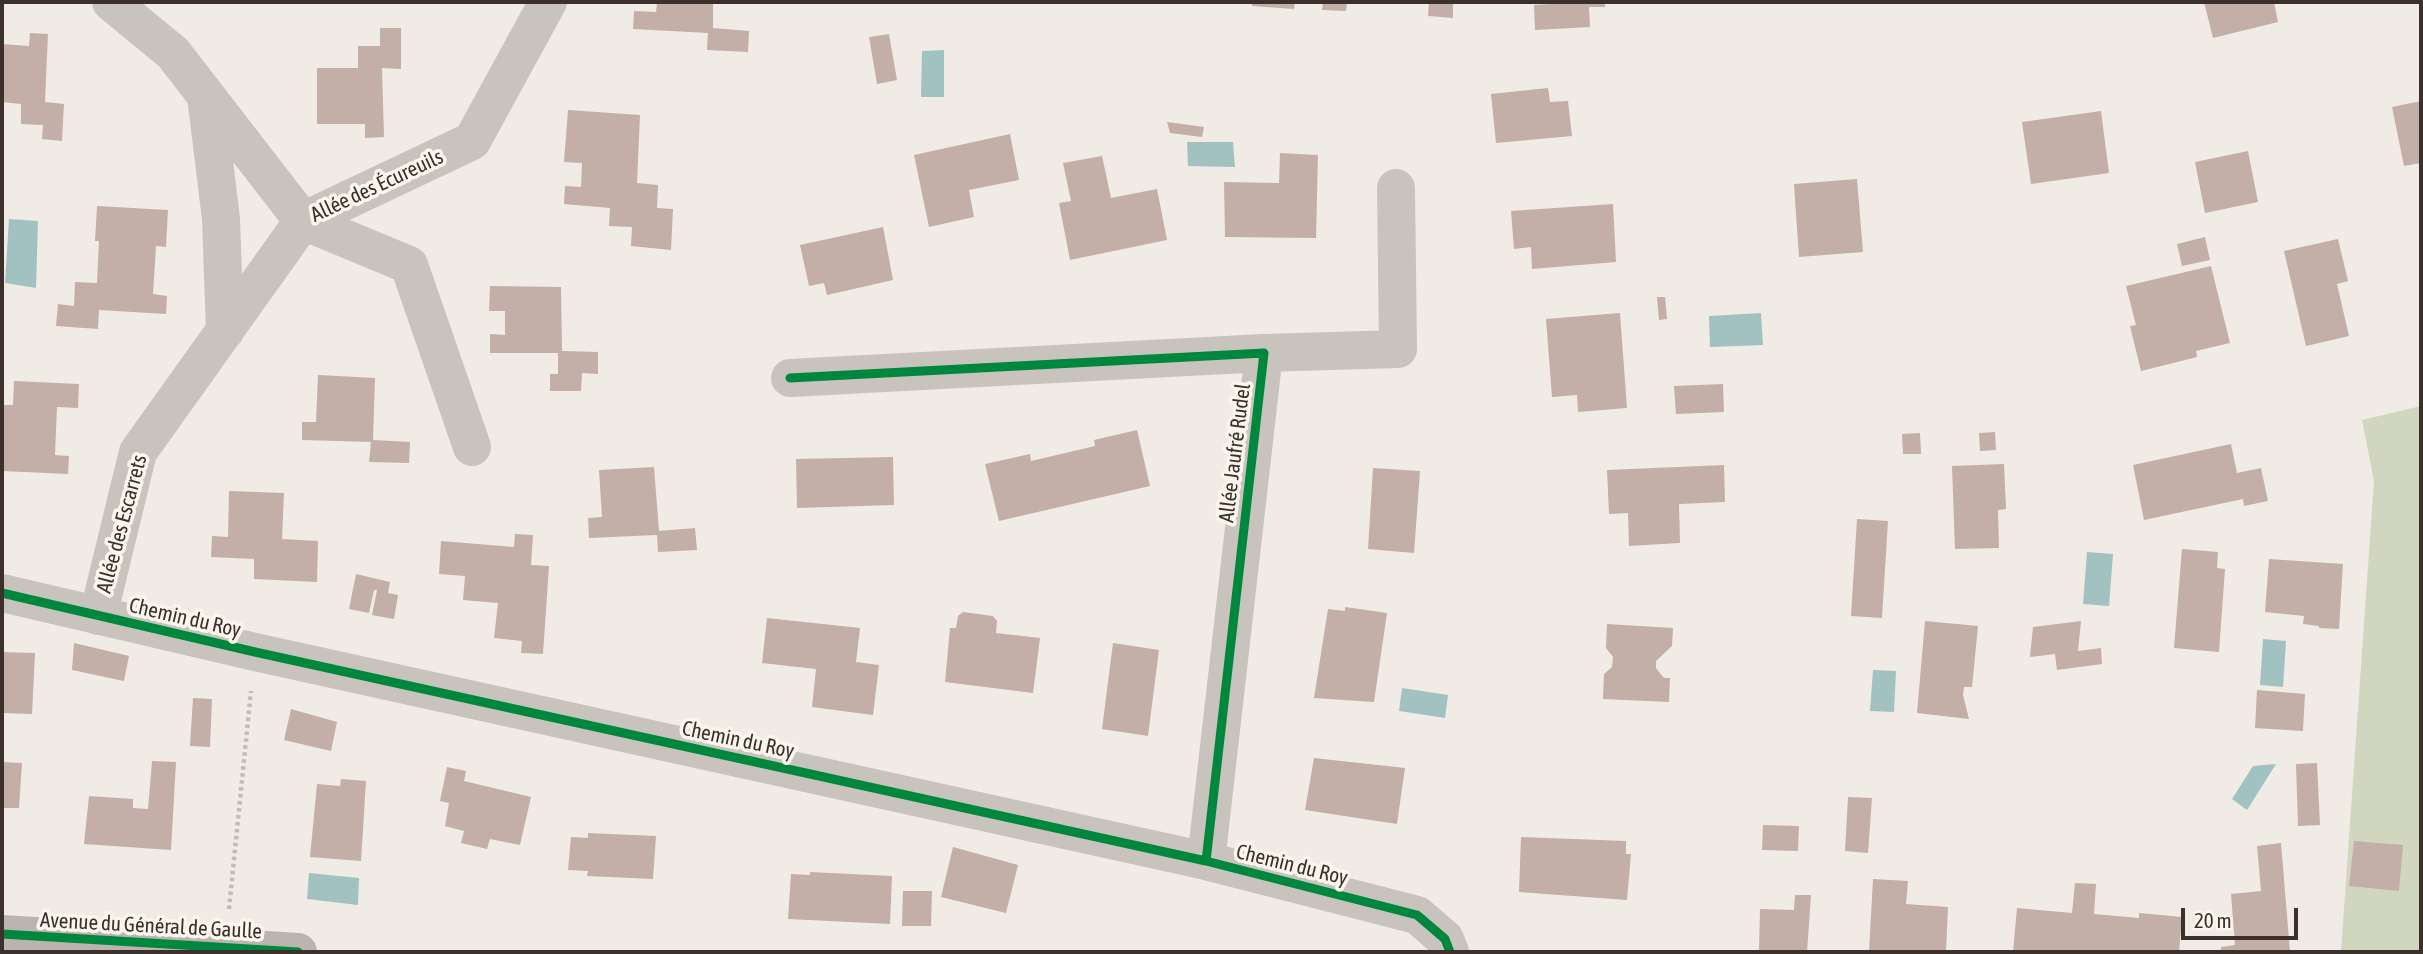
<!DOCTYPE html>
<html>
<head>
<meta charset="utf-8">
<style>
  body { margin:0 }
  #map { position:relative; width:2423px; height:954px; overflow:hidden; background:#f0ebe5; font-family:"Asap Condensed",sans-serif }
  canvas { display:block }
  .frame { position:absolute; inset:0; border:4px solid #3b302b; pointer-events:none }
  .scale { position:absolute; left:2181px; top:908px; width:117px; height:32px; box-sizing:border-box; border:4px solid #3b302b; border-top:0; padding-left:9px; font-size:21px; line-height:24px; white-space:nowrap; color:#3b302b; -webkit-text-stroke:5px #fbf5ee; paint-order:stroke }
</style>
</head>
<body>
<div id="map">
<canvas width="2423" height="954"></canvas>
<div class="frame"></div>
<div class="scale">20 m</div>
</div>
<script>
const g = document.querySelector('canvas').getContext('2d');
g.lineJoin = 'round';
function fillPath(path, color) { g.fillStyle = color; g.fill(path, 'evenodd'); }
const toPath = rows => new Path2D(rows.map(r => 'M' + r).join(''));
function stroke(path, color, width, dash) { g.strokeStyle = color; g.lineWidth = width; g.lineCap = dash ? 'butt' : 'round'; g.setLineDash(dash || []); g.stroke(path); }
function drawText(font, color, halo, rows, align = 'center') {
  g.font = font + ' "Asap Condensed",sans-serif'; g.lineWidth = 7; g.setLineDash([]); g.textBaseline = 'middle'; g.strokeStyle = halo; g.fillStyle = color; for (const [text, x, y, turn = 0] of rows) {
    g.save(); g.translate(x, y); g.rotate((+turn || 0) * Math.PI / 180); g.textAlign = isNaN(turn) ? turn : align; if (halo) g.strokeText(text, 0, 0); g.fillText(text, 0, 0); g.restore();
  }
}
const green = toPath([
  [2421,406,2421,952,2341,952,2374,481,2362,420]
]);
const water = toPath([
  [944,50,944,97,921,97,922,51],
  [1187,142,1233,142,1235,167,1188,166],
  [9,219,38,221,36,288,5,283],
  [1761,313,1763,345,1710,347,1709,316],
  [2087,552,2113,554,2109,606,2083,604],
  [2263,639,2286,641,2283,687,2260,685],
  [1873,670,1896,671,1894,712,1870,711],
  [1402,688,1448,695,1445,718,1399,711],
  [2276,764,2247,810,2232,799,2253,766],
  [309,873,359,878,358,905,307,899]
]);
const building = toPath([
  [657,2,713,2,713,28,749,31,748,52,707,50,708,33,633,29,634,11,656,12],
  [1252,2,1295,2,1294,9,1252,6],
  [1323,2,1347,2,1346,11,1322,10],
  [1429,2,1453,2,1453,18,1428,16],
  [1550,2,1605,2,1605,7,1589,7,1590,27,1535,30,1534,5,1550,4],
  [2204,2,2274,2,2278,22,2213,38],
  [380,28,401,28,401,69,382,68,384,137,365,138,365,124,317,124,317,68,358,68,358,46,380,46],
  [30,33,48,34,45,102,64,104,62,141,42,139,43,125,21,124,21,104,2,102,2,44,29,46],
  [889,34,897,80,877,84,869,37],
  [1548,88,1550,102,1568,101,1572,136,1496,143,1491,94],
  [2421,101,2421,163,2404,166,2392,107],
  [568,110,640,115,637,183,658,185,657,208,673,209,671,250,631,246,632,227,609,226,610,208,564,204,565,186,581,187,582,163,564,162],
  [2101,111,2109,173,2031,184,2022,122],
  [1167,122,1204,127,1202,137,1170,133],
  [1010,134,1019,180,969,190,974,217,929,227,914,155],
  [2248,151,2258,202,2205,213,2195,162],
  [1280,153,1318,155,1316,238,1225,237,1224,182,1279,183],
  [1102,156,1111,198,1157,189,1167,240,1070,260,1059,203,1071,201,1063,163],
  [1857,179,1863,252,1799,257,1794,184],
  [1613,204,1616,262,1532,269,1531,247,1514,249,1511,211],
  [97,206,168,210,166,247,156,246,153,294,167,296,166,314,99,310,98,329,56,326,58,304,74,306,75,282,97,283,99,241,95,241],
  [883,227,893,280,827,295,824,283,809,286,800,245],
  [2205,237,2210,260,2182,266,2177,244],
  [2338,239,2348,281,2337,284,2349,336,2306,346,2284,251],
  [2211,266,2230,343,2196,351,2197,357,2141,371,2130,326,2136,325,2126,286],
  [490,286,561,287,562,351,598,352,598,374,582,373,581,391,550,391,550,374,558,374,558,353,490,353,490,334,505,335,505,311,489,311],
  [1657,297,1665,297,1667,319,1659,320],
  [1620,313,1627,408,1578,412,1577,395,1552,397,1546,319],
  [318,375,375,378,373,440,410,442,409,463,369,462,371,442,302,440,302,422,316,422],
  [14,381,79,384,78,408,57,407,55,455,69,456,68,474,2,471,2,405,13,405],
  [1723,384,1724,412,1676,414,1674,386],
  [1137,430,1150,486,999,521,985,464,1030,454,1031,461,1095,446,1094,440],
  [1995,432,1996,450,1980,451,1979,433],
  [1920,433,1921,454,1903,454,1902,434],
  [2231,444,2237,473,2261,468,2268,501,2244,506,2243,499,2144,520,2133,465],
  [893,457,894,505,797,508,796,459],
  [2004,464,2006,509,1998,510,1999,548,1955,549,1952,466],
  [1724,465,1725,502,1679,504,1680,543,1629,546,1628,513,1609,514,1607,470],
  [654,467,659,531,695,528,697,550,658,552,657,535,589,538,588,518,602,517,599,470],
  [1373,468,1420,471,1414,553,1368,549],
  [229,491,284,493,282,539,318,541,317,582,254,579,254,559,211,557,212,536,228,537],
  [1857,519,1888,521,1882,618,1851,616],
  [515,534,533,535,531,565,549,566,543,654,521,653,522,641,494,638,498,603,463,600,465,576,439,574,441,541,514,547],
  [2182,549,2218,552,2217,568,2225,569,2219,652,2174,648],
  [2269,559,2343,564,2339,629,2319,628,2319,626,2303,624,2304,616,2265,612],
  [356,574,390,582,388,593,398,595,394,619,372,615,377,590,374,590,369,613,349,609],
  [1345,607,1387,613,1374,702,1314,698,1328,609,1345,611],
  [963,612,993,616,997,621,996,633,1040,638,1033,693,945,682,950,628,956,628,958,616],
  [767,618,860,628,856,662,879,665,873,715,812,707,816,669,762,663],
  [1925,621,1978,626,1972,687,1964,687,1963,695,1969,719,1917,713],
  [2081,621,2078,651,2101,648,2102,664,2057,670,2055,654,2030,657,2033,627],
  [1607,624,1673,628,1672,646,1656,661,1656,668,1664,678,1670,678,1669,702,1603,699,1604,674,1612,667,1613,657,1606,648],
  [74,643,129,656,124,681,72,670],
  [1113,643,1159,650,1148,736,1102,729],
  [2,652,35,653,32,714,2,713],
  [2257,690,2305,694,2303,731,2255,728],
  [193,698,212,699,210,747,190,746],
  [291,709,337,722,331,751,284,740],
  [1314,758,1405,768,1397,824,1305,810],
  [152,761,176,762,171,850,84,844,89,796,133,799,133,808,148,809],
  [2,762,22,763,19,808,2,808],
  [2317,763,2320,825,2298,826,2296,764],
  [447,767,466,771,464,781,531,797,520,845,490,839,487,849,461,843,464,831,445,826,449,803,440,801],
  [341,779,366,781,361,861,310,857,317,784,340,786],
  [1848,797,1872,798,1868,853,1845,851],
  [1763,825,1799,826,1798,851,1762,850],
  [588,833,656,836,653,879,587,876,588,871,568,870,571,837,588,838],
  [1521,837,1626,841,1626,854,1631,854,1627,900,1519,892],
  [2354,841,2403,845,2399,891,2349,886],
  [2281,843,2290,952,2221,952,2221,947,2235,945,2231,894,2261,891,2257,846],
  [953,847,1018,865,1006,913,941,897],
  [810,872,892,876,890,924,788,919,791,874,810,875],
  [1873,879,1908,881,1906,904,1948,907,1946,952,1869,952],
  [2075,883,2096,884,2094,914,2139,918,2139,913,2182,917,2179,952,2013,952,2017,908,2072,913],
  [903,891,932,891,931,926,902,926],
  [1795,895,1811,895,1807,952,1759,952,1760,909,1794,910]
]);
const path = toPath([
  [229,909,251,691]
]);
const street = toPath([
  [206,96,221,219,225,331],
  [1264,353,1398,349,1396,188],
  [790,378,1264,353,1206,861],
  [472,447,409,265,303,221,472,141,548,2],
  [2,593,255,652,1206,861,1417,915,1445,939,1450,952],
  [98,616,138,452,303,221,173,53,111,2]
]);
const secondary = toPath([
  [2,934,298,952]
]);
const cycleway = toPath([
  [790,378,1264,353,1206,861],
  [2,593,255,652,1206,861,1417,915,1445,939,1450,952],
  [2,934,298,952]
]);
const streetNames = [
  ["Allée des Écureuils",377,186,-25],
  ["Allée Jaufré Rudel",1235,453,-83],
  ["Allée des Escarrets",122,524,-75],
  ["Chemin du Roy",185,618,13],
  ["Chemin du Roy",738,740,12],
  ["Chemin du Roy",1292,865,14],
  ["Avenue du Général de Gaulle",151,926,3]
];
fillPath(green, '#d1d6bf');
fillPath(water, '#a1c2c1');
fillPath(building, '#c3afa7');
stroke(path, '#c2bbb6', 4.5, [3.5, 3.5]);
stroke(street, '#c9c3be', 38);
stroke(secondary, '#bab3ae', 38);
stroke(cycleway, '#00873e', 9);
drawText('21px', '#3b302b', '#fbf5ee', streetNames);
</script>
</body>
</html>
